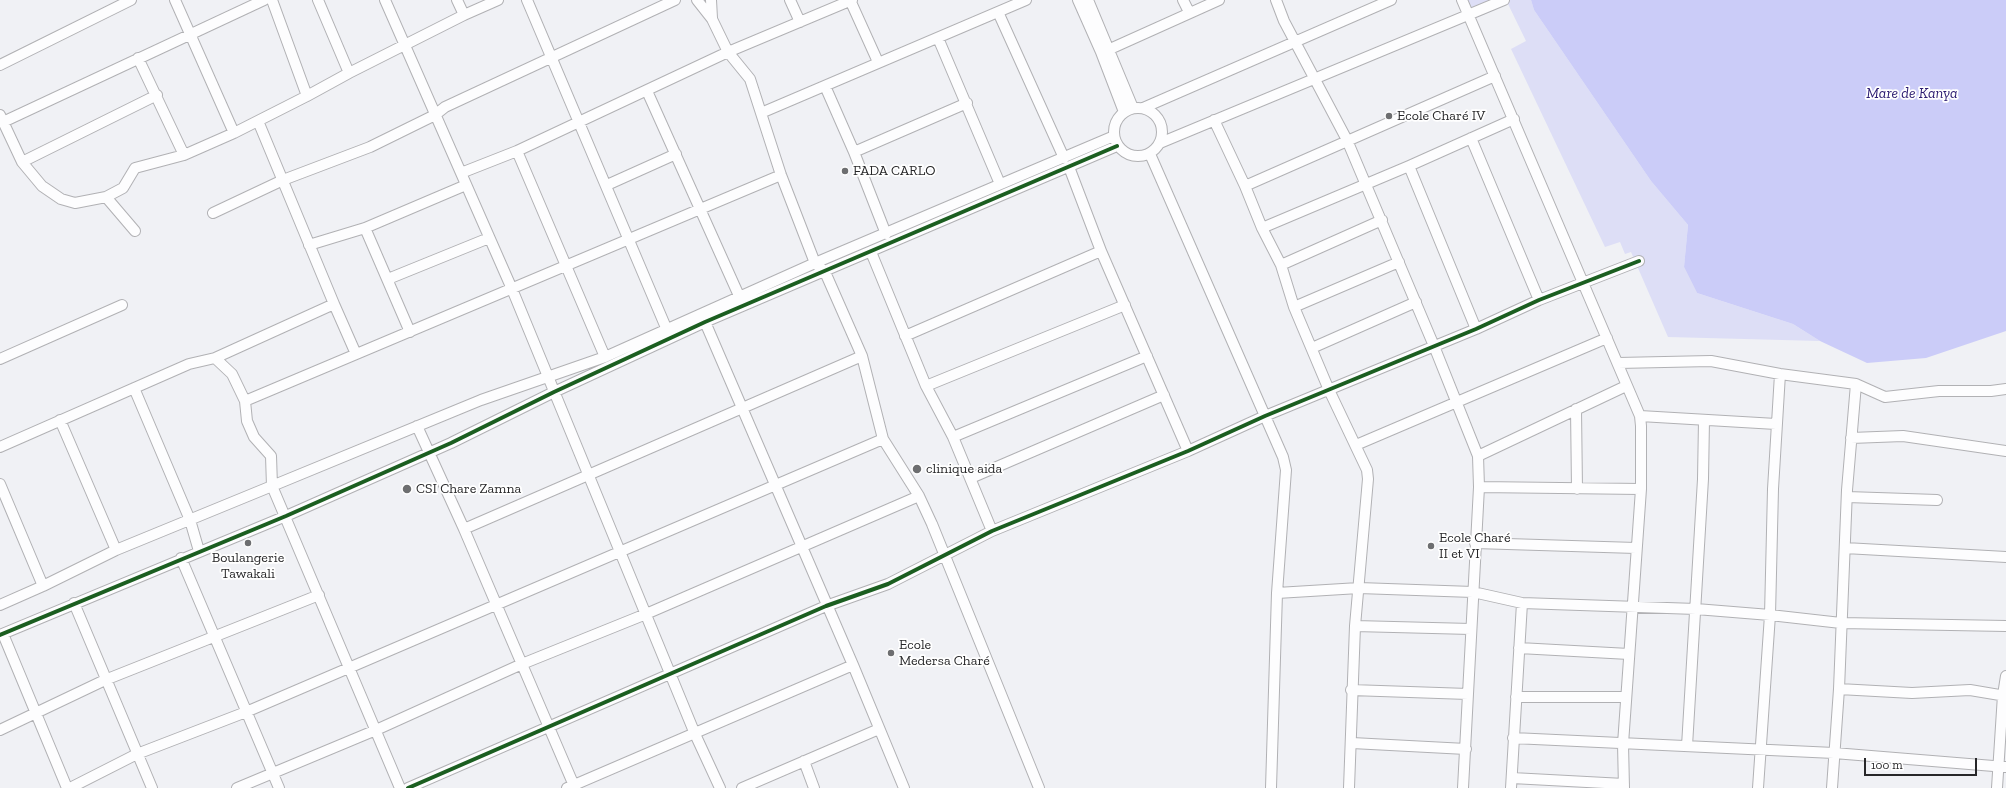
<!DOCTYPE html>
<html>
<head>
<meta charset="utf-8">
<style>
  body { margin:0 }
  #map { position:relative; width:2006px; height:788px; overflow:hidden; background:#f0f1f5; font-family:"Zilla Slab",serif }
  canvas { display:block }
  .scale { position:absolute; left:1864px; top:758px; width:113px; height:18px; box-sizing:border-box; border:2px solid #272729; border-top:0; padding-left:5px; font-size:12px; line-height:14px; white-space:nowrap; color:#272729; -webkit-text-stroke:3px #fff; paint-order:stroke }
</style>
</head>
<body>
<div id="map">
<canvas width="2006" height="788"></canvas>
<div class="scale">100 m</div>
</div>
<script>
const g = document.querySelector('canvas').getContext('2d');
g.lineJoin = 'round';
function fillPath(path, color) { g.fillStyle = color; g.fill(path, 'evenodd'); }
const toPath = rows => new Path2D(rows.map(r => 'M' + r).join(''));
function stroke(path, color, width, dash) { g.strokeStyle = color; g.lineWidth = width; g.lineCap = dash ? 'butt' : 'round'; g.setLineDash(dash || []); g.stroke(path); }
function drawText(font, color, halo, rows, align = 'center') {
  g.font = font + ' "Zilla Slab",serif'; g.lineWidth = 3.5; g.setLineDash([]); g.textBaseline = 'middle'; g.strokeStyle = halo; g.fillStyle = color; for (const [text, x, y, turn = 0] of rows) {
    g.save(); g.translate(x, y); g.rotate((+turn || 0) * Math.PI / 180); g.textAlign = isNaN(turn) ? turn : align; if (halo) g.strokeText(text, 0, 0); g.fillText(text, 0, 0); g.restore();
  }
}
const green = toPath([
  [1466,0,1531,0,1534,10,1651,181,1688,225,1684,267,1697,293,1793,324,1820,341,1668,337,1631,252,1625,254,1620,242,1605,247,1511,49,1526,41,1508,4,1474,19]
]);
const water = toPath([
  [1531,0,2006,0,2006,331,1926,358,1867,363,1820,341,1793,324,1697,293,1684,267,1688,225,1651,181,1534,10]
]);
const minor = toPath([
  [175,0,234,133],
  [272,0,307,96],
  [318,0,349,73],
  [385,0,512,289,695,734,720,788],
  [457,0,464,15],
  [527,0,667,330],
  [697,0,712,19,728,52,750,79,781,175,815,263,825,272,862,356,883,439,919,496,932,524,1039,788],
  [711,0,712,18],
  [790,0,800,22],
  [850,0,878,62],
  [1078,0,1101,52,1124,112],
  [1088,0,1133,108],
  [1183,0,1189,12],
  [1276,0,1284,21,1347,140,1434,346,1478,456,1479,487,1463,788],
  [1462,0,1640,416,1641,426,1641,489,1623,744,1624,788],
  [998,12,1064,158],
  [938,38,1000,184],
  [1110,49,1219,0],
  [138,58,184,155],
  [0,65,131,0],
  [825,86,854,152,886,234],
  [647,91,740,298],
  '1114 132a24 24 0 1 1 48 0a24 24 0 1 1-48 0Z',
  [1143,108,1391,0],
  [761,113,1026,0],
  [0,115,22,162,42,186,61,199,75,203,106,197,123,188,135,168,184,155,234,133,307,96,349,73,464,15,498,0],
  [1214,120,1245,186,1262,228,1281,265,1294,307,1329,390,1367,470,1368,479,1355,626,1349,788],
  [3,122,264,0],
  [1471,138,1539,300],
  [1160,143,1504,0],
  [517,151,605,357],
  [854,152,967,103],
  [1150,154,1283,457,1286,470,1277,593,1271,788],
  [22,162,157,95],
  [1409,166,1476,329],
  [1069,167,1101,251,1188,451],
  [461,173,517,151,728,52,852,0],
  [607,185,676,154],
  [1245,186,1495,76],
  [106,197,135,231],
  [213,213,283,180,370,147,435,115,445,107,675,0],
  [365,228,410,332],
  [1262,228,1409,166,1514,119],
  [309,245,365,228,466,185],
  [871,252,926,386,953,437,992,531],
  [1281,265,1382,220],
  [388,279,489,238],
  [334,304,356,354],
  [1294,307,1399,262],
  [705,322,853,665,904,788],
  [905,336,1101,251],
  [1312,348,1416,302],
  [215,358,334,304,258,121],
  [0,359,122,305],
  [1618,363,1711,361,1780,374,1856,384,1885,397,1939,391,1991,391,2006,389],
  [926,386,1125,305],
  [134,388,190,520,199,551],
  [245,401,781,175],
  [1576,409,1577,489],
  [1640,416,1776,424],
  [60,420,116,550],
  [417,426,464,529,575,788],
  [953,437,1147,356],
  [1851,438,1903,436,2006,451],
  [1356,445,1607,338],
  [0,447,189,364,215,358,232,374,245,401,247,421,254,437,271,456,272,486,400,788],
  [1478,456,1626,386],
  [971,478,1164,395],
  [0,484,43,586],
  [1479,487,1641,489],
  [1847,497,1937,500],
  [464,529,862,356],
  [1475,543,1636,548],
  [1845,548,2006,557],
  [181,558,279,788],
  [1277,593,1359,588,1473,592,1522,603,1696,609,1770,615,1841,623,2006,626],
  [74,603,152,788],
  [0,605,43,586,116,550,272,486,481,400,605,357,815,263,1114,136],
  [1355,626,1471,629],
  [3,634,67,788],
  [0,635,286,516,451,443,554,392,705,322,1117,146],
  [1519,648,1629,654],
  [1839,689,1912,693,1970,690,2006,696],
  [1351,690,1468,694],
  [1516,697,1625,697],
  [0,730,105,680,319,595],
  [1513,738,1834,753,2006,767],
  [1352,743,1466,749],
  [1687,746,1703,479,1704,420],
  [804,761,814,788],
  [1512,778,1624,784],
  [70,788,137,754,246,712,883,439],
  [237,788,376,730,522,664,646,614,919,496],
  [408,788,826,606,888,584,992,531,1188,451,1265,416,1476,329,1539,300,1639,261],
  [567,788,853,665],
  [742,788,879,729],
  [1511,788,1522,603],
  [1758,788,1770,615,1773,489,1780,374],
  [1832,788,1839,689,1847,490,1856,384],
  [1997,788,2003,695,2006,676]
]);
const cycleway = toPath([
  [0,635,286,516,451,443,554,392,705,322,1117,146],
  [408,788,826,606,888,584,992,531,1188,451,1265,416,1476,329,1539,300,1639,261]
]);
const markers = [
  [1389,116,4,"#6d6e70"],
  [845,171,4,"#6d6e70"],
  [917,469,5,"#6d6e70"],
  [407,489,5,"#6d6e70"],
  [248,543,4,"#6d6e70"],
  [1431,546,4,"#6d6e70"],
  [891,653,4,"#6d6e70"]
];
const poiNames = [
  ["Ecole Charé IV",1397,116],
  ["FADA CARLO",853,171],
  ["clinique aida",926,469],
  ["CSI Chare Zamna",416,489],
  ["Ecole Charé",1439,538],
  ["II et VI",1439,554],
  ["Boulangerie",248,558,"center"],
  ["Tawakali",248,574,"center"],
  ["Ecole",899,645],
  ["Medersa Charé",899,661]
];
const waterNames = [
  ["Mare de Kanya",1912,94]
];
fillPath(green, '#dddef6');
fillPath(water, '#cbccf8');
stroke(minor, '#b1b1b4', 12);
stroke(minor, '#fdfdfe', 10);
stroke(cycleway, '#1b5e20', 4);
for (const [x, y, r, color] of markers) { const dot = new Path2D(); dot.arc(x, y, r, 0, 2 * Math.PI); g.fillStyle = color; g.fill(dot); stroke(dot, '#fff', 1.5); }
drawText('14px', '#272729', '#fff', poiNames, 'left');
drawText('italic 15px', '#2c1c71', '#fff', waterNames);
</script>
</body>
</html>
